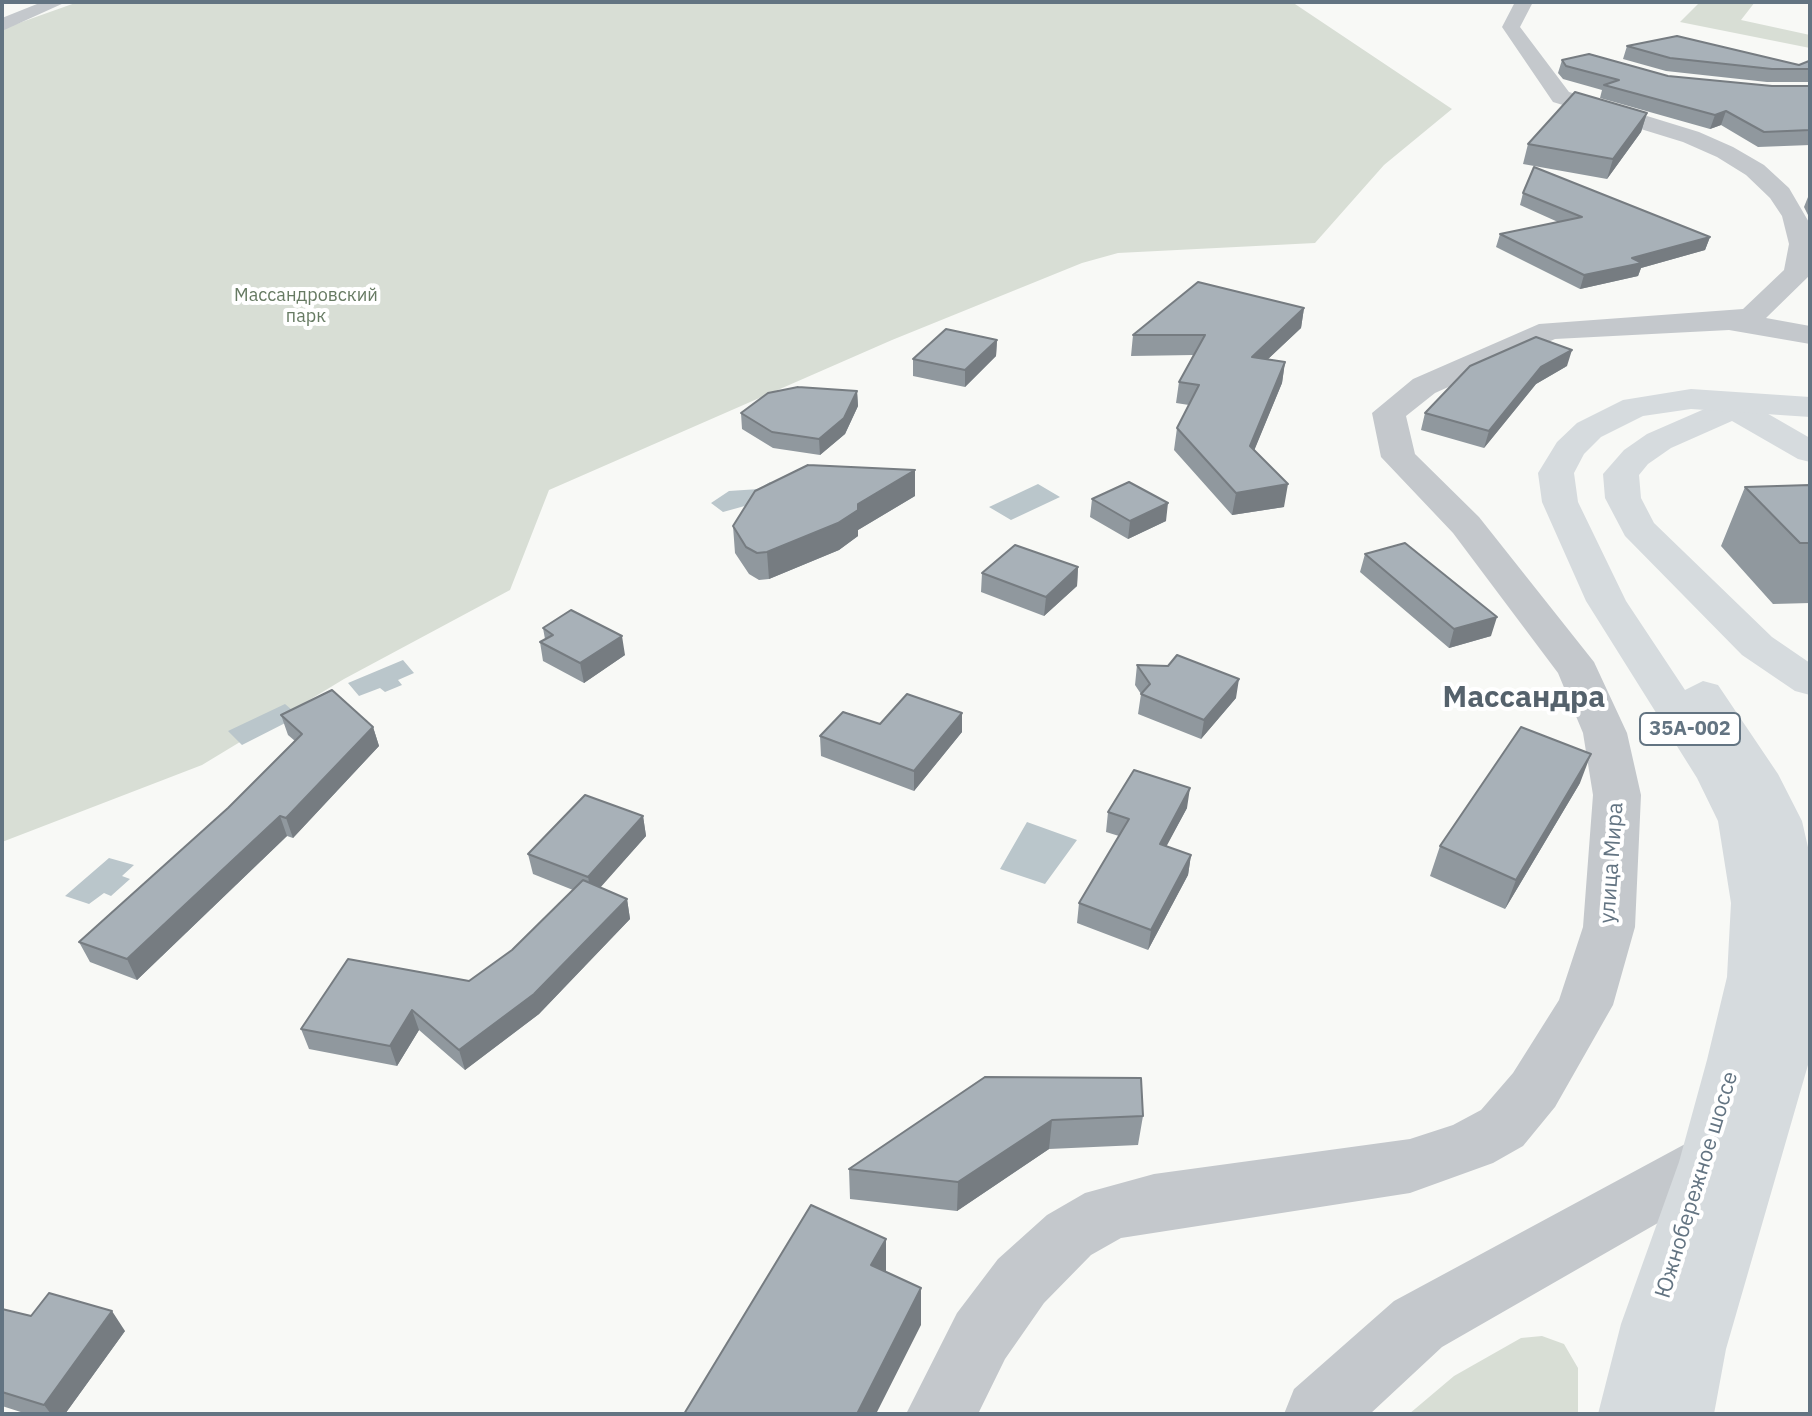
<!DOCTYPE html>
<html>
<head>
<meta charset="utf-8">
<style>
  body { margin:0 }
  #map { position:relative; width:1812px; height:1416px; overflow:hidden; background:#f8f9f6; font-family:"IBM Plex Sans",sans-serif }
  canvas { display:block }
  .frame { position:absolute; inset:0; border:4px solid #637482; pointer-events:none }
</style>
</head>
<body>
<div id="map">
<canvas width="1812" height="1416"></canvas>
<div class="frame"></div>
</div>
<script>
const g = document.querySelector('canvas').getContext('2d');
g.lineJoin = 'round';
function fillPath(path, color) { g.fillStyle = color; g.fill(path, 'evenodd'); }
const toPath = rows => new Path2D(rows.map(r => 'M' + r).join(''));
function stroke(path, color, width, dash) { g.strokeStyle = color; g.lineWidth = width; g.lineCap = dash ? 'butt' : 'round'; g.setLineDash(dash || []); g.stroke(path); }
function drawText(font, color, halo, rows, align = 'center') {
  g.font = font + ' "IBM Plex Sans",sans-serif'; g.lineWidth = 8; g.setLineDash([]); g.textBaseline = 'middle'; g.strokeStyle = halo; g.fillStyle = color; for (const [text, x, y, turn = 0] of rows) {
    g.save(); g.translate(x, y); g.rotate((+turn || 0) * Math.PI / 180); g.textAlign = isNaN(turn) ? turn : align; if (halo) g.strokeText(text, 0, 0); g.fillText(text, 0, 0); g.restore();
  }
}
const green = toPath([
  [78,2,1292,2,1452,109,1384,165,1315,243,1118,253,1082,263,892,340,549,490,510,590,344,679,202,765,2,842,2,29],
  [1700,2,1755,2,1741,20,1810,35,1810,48,1680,22],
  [1542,1336,1564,1344,1578,1368,1578,1414,1409,1414,1454,1376,1521,1338]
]);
const water = toPath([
  [770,482,779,488,752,504,723,512,711,503,729,491,759,489],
  [1038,484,1060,497,1011,520,989,507],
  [403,660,414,673,398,680,402,685,385,692,380,688,359,696,348,683],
  [285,704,299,716,242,745,228,731],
  [1027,822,1077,840,1045,884,1000,869],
  [109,858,134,865,122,876,130,879,111,896,104,893,89,904,65,896]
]);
const minor = toPath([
  [42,2,64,3,2,31,2,18,42,2],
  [1515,2,1533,2,1520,27,1569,92,1699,132,1733,147,1764,165,1789,188,1810,224,1810,275,1766,318,1810,326,1810,344,1729,330,1555,339,1435,393,1406,416,1415,454,1479,517,1594,662,1627,733,1641,795,1635,927,1613,1005,1555,1107,1523,1146,1493,1163,1410,1193,1121,1238,1091,1255,1044,1303,1005,1359,978,1414,906,1414,957,1313,998,1259,1047,1215,1085,1193,1154,1174,1410,1139,1453,1125,1481,1110,1513,1073,1559,1000,1583,927,1593,795,1583,733,1558,673,1453,533,1381,457,1372,413,1413,379,1539,324,1743,309,1784,270,1789,244,1782,216,1770,198,1746,175,1717,157,1683,142,1553,102,1502,27,1515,2],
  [1709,1136,1731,1143,1739,1162,1731,1181,1442,1347,1370,1414,1284,1414,1294,1389,1394,1301,1687,1143,1709,1136]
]);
const major = toPath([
  [1732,397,1744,400,1810,438,1810,462,1798,459,1732,421,1671,448,1648,464,1639,475,1641,498,1654,523,1772,637,1810,663,1810,695,1795,691,1742,655,1625,536,1605,498,1603,474,1624,450,1647,434,1732,397]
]);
const highway = toPath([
  [1691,389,1810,397,1810,417,1691,409,1643,416,1601,437,1584,454,1574,473,1578,502,1626,601,1685,690,1703,681,1718,685,1778,774,1802,821,1810,856,1810,1058,1726,1349,1714,1414,1598,1414,1621,1324,1679,1162,1707,1060,1727,977,1731,903,1718,821,1697,778,1586,601,1542,502,1538,473,1557,442,1577,423,1623,400,1691,389]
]);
const wall = toPath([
  [1627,46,1799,65,1810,62,1810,82,1767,82,1666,71,1623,59],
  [1562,60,1668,76,1772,86,1810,86,1810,145,1758,147,1721,125,1710,129,1600,98,1602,90,1563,79,1558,73],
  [1647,113,1641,132,1607,179,1523,164,1528,144],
  [1810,192,1810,219,1804,207],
  [1523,193,1710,237,1705,250,1641,268,1638,276,1580,289,1496,247,1500,234,1558,222,1520,205],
  [1304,308,1301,328,1268,359,1285,362,1282,383,1254,450,1284,507,1232,515,1174,450,1177,428,1189,405,1176,403,1179,382,1193,355,1131,356,1133,335],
  [997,340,996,356,965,387,913,376,913,359],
  [1567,366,1536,384,1484,448,1421,430,1425,413],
  [857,391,858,406,845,434,820,455,773,448,742,429,741,413],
  [1810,485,1810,603,1773,604,1721,546,1745,487],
  [915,496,858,530,858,536,839,550,769,579,759,580,749,574,735,553,733,526],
  [1092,499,1166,521,1128,539,1090,517],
  [1365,554,1491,636,1449,648,1360,572],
  [1078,567,1077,586,1044,616,981,592,982,573],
  [543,628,625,655,584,683,543,661,540,642,545,639],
  [1137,665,1236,698,1201,739,1138,714,1141,694,1135,685],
  [962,713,962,732,914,791,821,756,820,736,880,724],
  [281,715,373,727,379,746,293,838,287,836,137,980,90,962,79,942,228,808,295,741,288,735],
  [1580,783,1505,909,1430,876,1440,846],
  [1187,808,1166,846,1191,855,1188,875,1148,950,1077,923,1079,903,1119,836,1106,832,1108,812],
  [643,816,646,836,600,887,627,899,630,919,539,1014,465,1070,419,1030,397,1066,309,1049,301,1029,469,981,512,950,573,890,533,874,528,854],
  [985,1077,1143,1116,1138,1145,1049,1149,957,1211,850,1199,849,1169],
  [2,1309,31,1316,125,1331,65,1414,27,1414,2,1406]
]);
const shadedWall = toPath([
  [1726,111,1721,125,1710,129,1715,115],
  [1647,113,1641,132,1607,179,1613,159],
  [1710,237,1705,250,1641,268,1638,276,1580,289,1584,275,1632,258],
  [1304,308,1301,328,1249,377,1252,357],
  [997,340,996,356,965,387,965,370],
  [1572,350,1567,366,1536,384,1484,448,1489,431,1541,367],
  [1285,362,1282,383,1247,468,1250,446],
  [857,391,858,406,845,434,820,455,819,439],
  [915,470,915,496,858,530,858,536,839,550,769,579,767,552,858,504],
  [1288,484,1284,507,1232,515,1236,493],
  [1168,503,1166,521,1128,539,1130,521],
  [1078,567,1077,586,1044,616,1046,597],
  [1497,617,1491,636,1449,648,1454,629],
  [622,636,625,655,584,683,580,663],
  [1239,679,1236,698,1201,739,1204,720],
  [962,713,962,732,914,791,914,771],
  [373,727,379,746,293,838,286,818],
  [1591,754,1580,783,1505,909,1516,880],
  [1190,788,1187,808,1157,864,1160,844],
  [280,816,287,836,137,980,127,959],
  [643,816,646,836,592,897,588,877],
  [1191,855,1188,875,1148,950,1151,930],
  [627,899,630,919,539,1014,465,1070,459,1050],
  [412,1010,419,1030,397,1066,390,1046],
  [1052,1120,1049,1149,957,1211,958,1182],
  [886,1239,886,1276,871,1265],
  [921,1288,921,1325,876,1414,857,1414],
  [112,1311,125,1331,65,1414,51,1414,44,1405]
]);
const building = toPath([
  [1677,36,1799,65,1809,61,1810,69,1772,69,1670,58,1627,46,1677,36],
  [1589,54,1668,76,1772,86,1810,86,1810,130,1764,132,1726,111,1715,115,1604,85,1619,80,1566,66,1562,60,1589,54],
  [1575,92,1647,113,1613,159,1528,144,1575,92],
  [1534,167,1710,237,1632,258,1642,263,1584,275,1500,234,1582,217,1523,193,1534,167],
  [1198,282,1304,308,1252,357,1285,362,1250,446,1288,484,1236,493,1177,428,1199,385,1179,382,1205,335,1133,335,1198,282],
  [946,329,997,340,965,370,913,359,946,329],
  [1536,337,1572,350,1541,367,1489,431,1425,413,1470,366,1536,337],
  [798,387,857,391,844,418,819,439,772,432,741,413,768,393,798,387],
  [808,465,915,470,858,504,858,510,838,523,767,552,757,553,746,547,733,526,755,491,808,465],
  [1129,482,1168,503,1130,521,1092,499,1129,482],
  [1810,485,1810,543,1800,543,1745,487,1810,485],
  [1405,543,1497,617,1454,629,1365,554,1405,543],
  [1015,545,1078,567,1046,597,982,573,1015,545],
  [571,610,622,636,580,663,540,642,553,635,543,628,571,610],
  [1177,655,1239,679,1204,720,1141,694,1150,684,1137,665,1168,666,1177,655],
  [332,690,373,727,286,818,280,816,127,959,79,942,228,808,302,734,281,715,332,690],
  [907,694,962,713,914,771,820,736,843,712,880,724,907,694],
  [1521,727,1591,754,1516,880,1440,846,1521,727],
  [1134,770,1190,788,1160,844,1191,855,1151,930,1079,903,1129,819,1108,812,1134,770],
  [585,795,643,816,588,877,528,854,585,795],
  [583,880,627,899,534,994,459,1050,412,1010,390,1046,301,1029,348,959,469,981,512,950,583,880],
  [985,1077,1141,1078,1143,1116,1052,1120,958,1182,849,1169,985,1077],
  [811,1205,886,1239,871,1265,921,1288,857,1414,684,1414,811,1205],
  [49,1293,112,1311,44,1405,2,1392,2,1309,31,1316,49,1293]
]);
const farParknames = [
  ["Массандровский",306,296],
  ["парк",306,317]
];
const shields = [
  [1690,729,100]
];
const shieldNames = [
  ["35А-002",1690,729]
];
const streetNames = [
  ["улица Мира",1612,863,-86],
  ["Южнобережное шоссе",1697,1185,-73]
];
const districtNames = [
  ["Массандра",1524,698]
];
fillPath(green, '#d8ded5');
fillPath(water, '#bac6cb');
fillPath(minor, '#c4c8cc');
fillPath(major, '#d6dbde');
fillPath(highway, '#d6dbde');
fillPath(wall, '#90989e');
fillPath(shadedWall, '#767c81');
fillPath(building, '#a8b1b8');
stroke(building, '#767c81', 2);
drawText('18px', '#667a62', '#fff', farParknames);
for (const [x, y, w] of shields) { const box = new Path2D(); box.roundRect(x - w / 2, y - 16, w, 32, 6); g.fillStyle = '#fff'; g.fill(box); stroke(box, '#637482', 2); }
drawText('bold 20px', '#637482', null, shieldNames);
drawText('22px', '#637482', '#fff', streetNames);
drawText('bold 30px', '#55626c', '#fff', districtNames);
</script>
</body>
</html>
